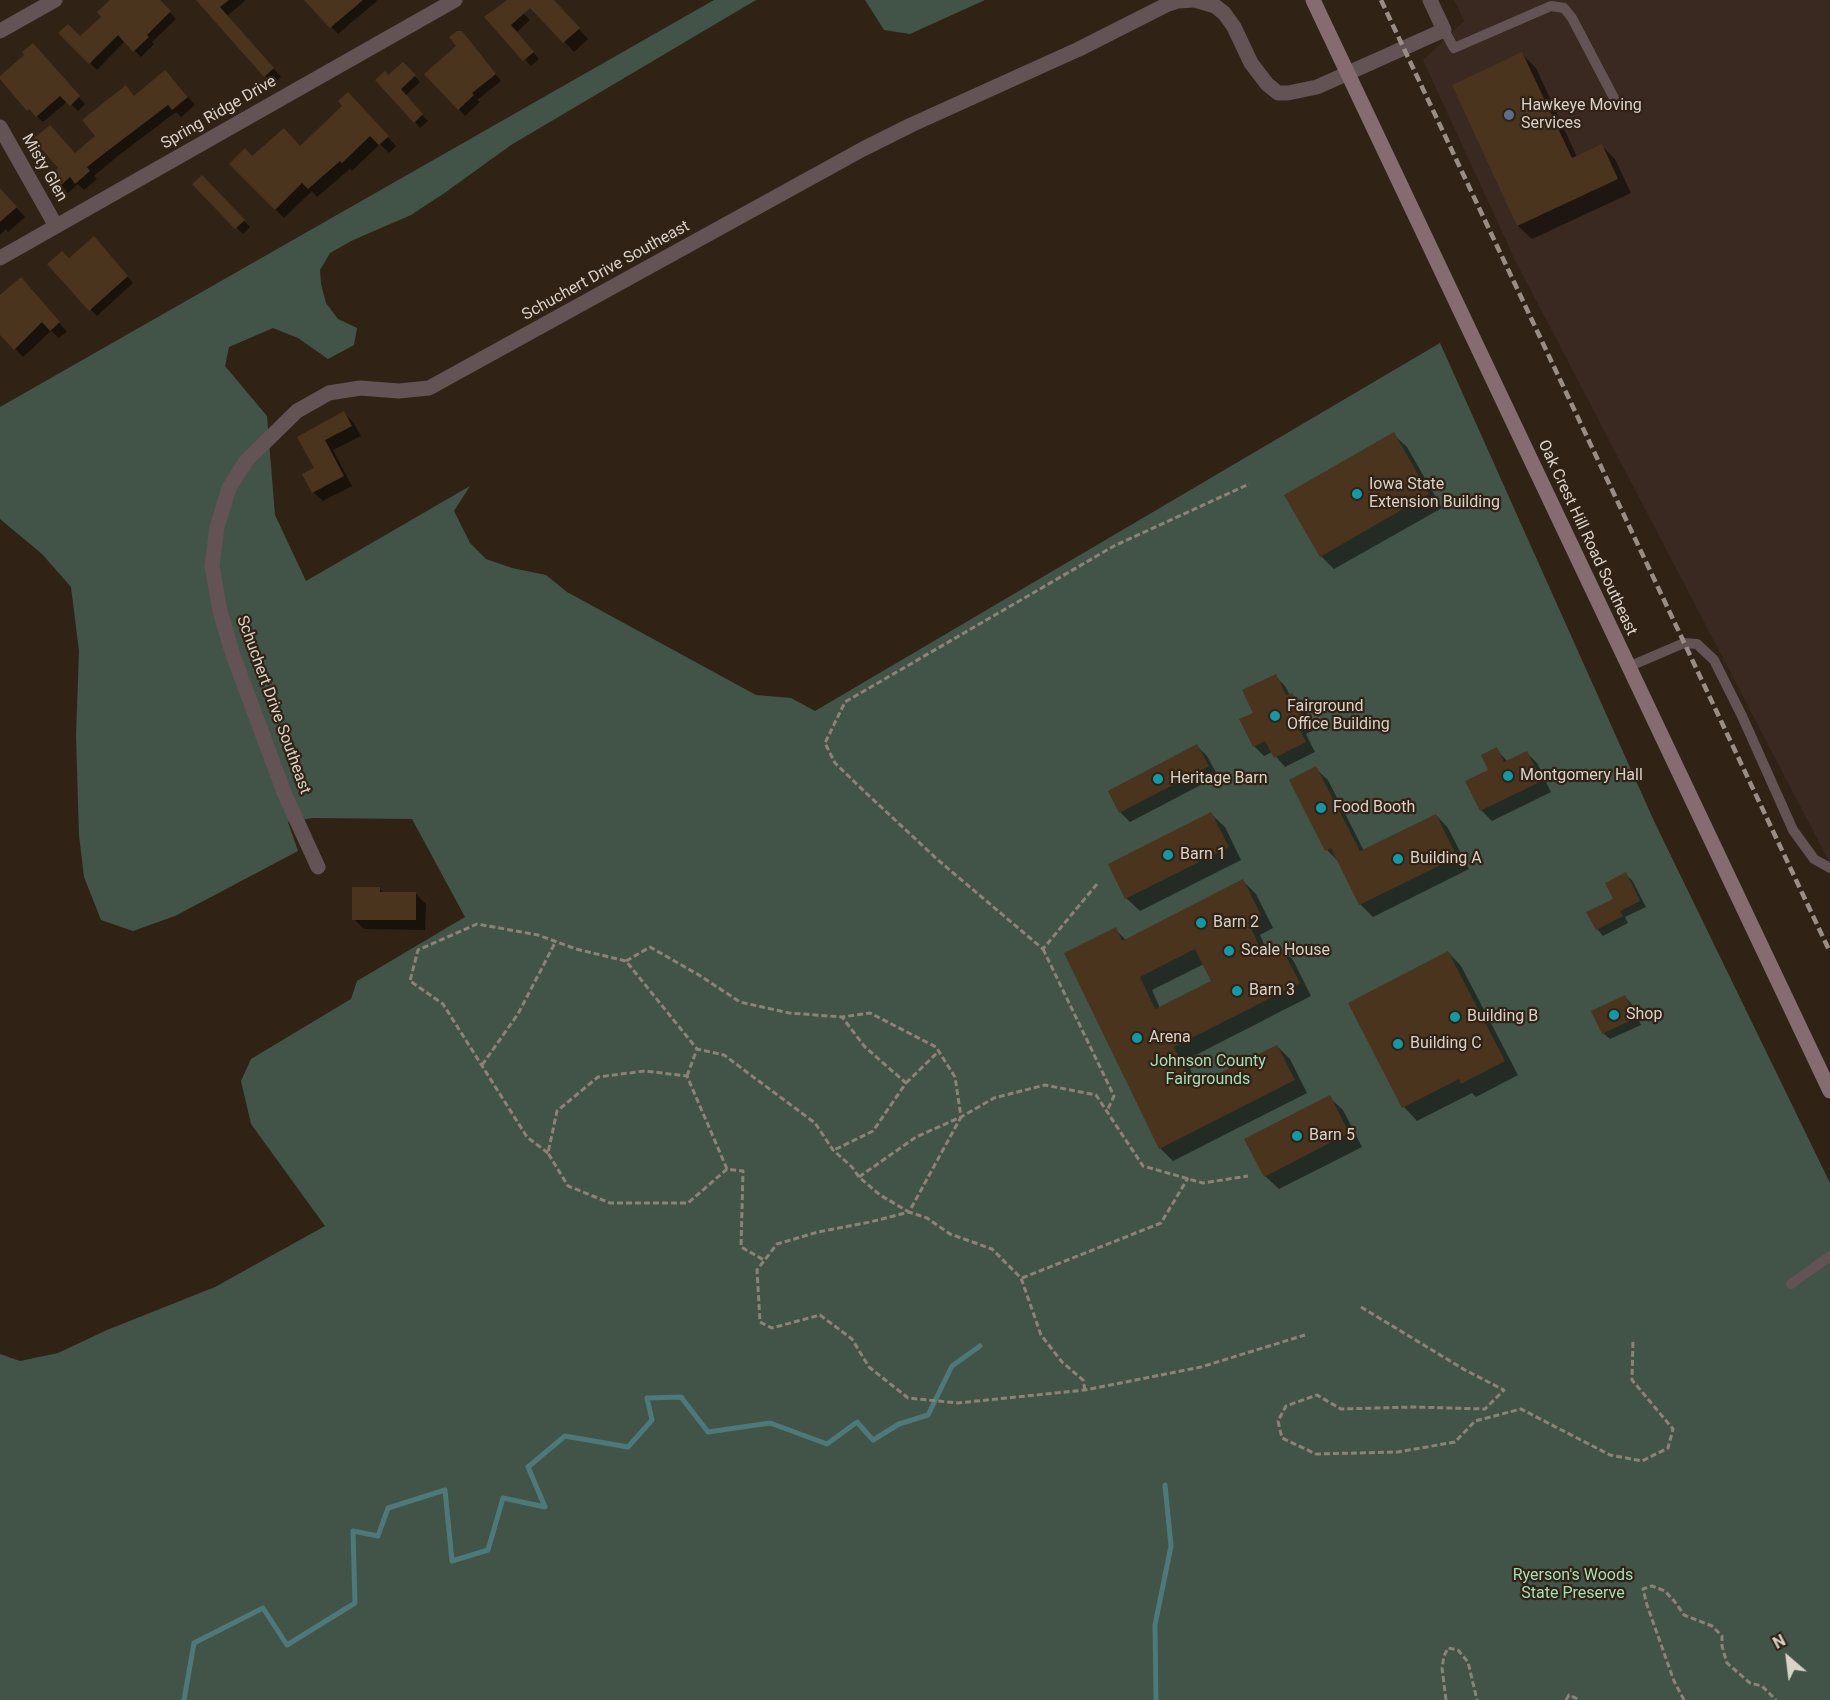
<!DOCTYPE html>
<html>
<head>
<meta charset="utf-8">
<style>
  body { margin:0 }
  #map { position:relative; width:1830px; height:1700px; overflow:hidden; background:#302316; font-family:Roboto,sans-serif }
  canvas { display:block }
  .north { position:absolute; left:1758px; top:1628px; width:60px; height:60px; -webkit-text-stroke:4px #302316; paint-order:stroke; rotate:332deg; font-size:16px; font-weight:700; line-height:24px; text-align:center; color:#dad1c9 }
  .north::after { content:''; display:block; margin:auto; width:21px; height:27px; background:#dad1c9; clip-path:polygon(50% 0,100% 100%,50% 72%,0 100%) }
</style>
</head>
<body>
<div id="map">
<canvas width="1830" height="1700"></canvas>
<div class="north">N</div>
</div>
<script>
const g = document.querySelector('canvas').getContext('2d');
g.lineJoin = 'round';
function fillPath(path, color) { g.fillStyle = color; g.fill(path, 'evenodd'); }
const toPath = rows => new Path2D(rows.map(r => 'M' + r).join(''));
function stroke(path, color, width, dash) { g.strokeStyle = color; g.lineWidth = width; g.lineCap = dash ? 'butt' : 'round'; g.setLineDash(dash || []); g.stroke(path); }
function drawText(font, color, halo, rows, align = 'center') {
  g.font = font + ' Roboto,sans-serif'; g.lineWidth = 4.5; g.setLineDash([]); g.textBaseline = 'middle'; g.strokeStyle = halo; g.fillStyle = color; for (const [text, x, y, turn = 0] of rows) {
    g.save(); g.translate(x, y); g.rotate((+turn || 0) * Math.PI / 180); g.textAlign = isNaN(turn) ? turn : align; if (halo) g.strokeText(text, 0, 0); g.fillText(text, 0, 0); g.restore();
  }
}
const industrial = toPath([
  [1454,0,1830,0,1830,863,1515,260,1423,60,1464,21]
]);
const green = toPath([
  [714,0,756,0,511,145,446,192,411,215,351,241,330,253,320,270,321,284,326,303,338,319,357,328,354,345,328,359,298,338,273,328,229,347,225,366,267,416,275,515,306,581,470,486,454,511,470,543,486,559,512,568,546,575,567,592,756,695,791,698,815,711,1440,343,1654,821,1830,1183,1830,1700,0,1700,0,1354,20,1361,58,1353,107,1330,215,1287,325,1226,251,1124,241,1081,251,1059,351,999,357,981,465,917,412,819,313,818,288,822,298,851,175,916,133,931,101,920,84,877,79,835,76,736,79,651,71,587,42,554,0,519,0,407],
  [865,0,985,0,910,34,884,30]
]);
const shadow = toPath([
  [125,0,158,0,176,19,152,42,154,44,141,57,125,41,97,70,61,33,80,38,103,17],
  [198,0,246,0,227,16,281,77,273,84],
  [307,0,376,0,377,1,338,34],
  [510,0,530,20,516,33,539,59,531,66,486,17],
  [525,0,552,0,588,39,574,52],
  [468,40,501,81,477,100,480,102,465,116,459,109],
  [39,51,85,104,78,111,68,101,43,122,28,109],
  [1522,54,1536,68,1577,157,1602,146,1615,159,1631,193,1532,239,1518,226,1454,86],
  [403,64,420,82,405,96,428,121,420,128,415,122,388,77],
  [173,79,195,105,181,117,176,112,118,156,94,176,97,179,84,190,78,184,68,193,61,185,75,154,98,136,135,98],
  [356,103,396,146,389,153,380,144,352,171,350,169,317,197,312,191,284,218,231,164,301,148],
  [202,177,250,227,243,234,194,184],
  [0,190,25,217,8,232,6,229,0,235],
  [100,244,133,283,97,316,49,265,69,260],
  [29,287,67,332,59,338,51,331,23,357,0,333,0,297],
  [344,413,353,422,361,436,333,450,352,486,323,501,313,492,316,468,299,437],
  [1393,434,1407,447,1442,508,1334,569,1321,556],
  [1275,676,1285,686,1290,695,1292,694,1302,704,1314,730,1306,734,1315,752,1285,767,1272,752,1264,756,1254,746,1255,713],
  [1197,746,1207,756,1218,776,1130,822,1120,812],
  [1496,749,1508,762,1527,753,1537,763,1551,792,1492,821,1482,811,1467,782,1490,771],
  [1315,768,1328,780,1364,851,1436,815,1448,828,1469,869,1373,917,1360,904,1340,863,1327,850],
  [1211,814,1225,827,1241,860,1140,911,1126,898],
  [1625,874,1632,880,1646,907,1625,917,1628,923,1603,936,1597,929,1615,900],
  [1243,881,1256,894,1273,928,1260,935,1268,953,1280,947,1293,960,1311,996,1186,1060,1198,1086,1277,1046,1290,1059,1307,1093,1173,1161,1160,1148,1115,929,1126,940],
  [1204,964,1213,981,1160,1008,1152,990],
  [379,888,384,894,416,894,426,904,425,930,364,929,354,919],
  [1448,952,1461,966,1518,1075,1476,1097,1472,1093,1417,1121,1404,1107],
  [1625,997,1631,1003,1641,1025,1610,1039,1603,1033],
  [1329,1097,1343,1110,1362,1147,1279,1189,1265,1176]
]);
const stream = toPath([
  [184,1700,194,1643,263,1608,287,1645,355,1603,353,1531,378,1536,388,1508,445,1490,452,1561,488,1550,503,1498,545,1507,528,1467,565,1436,628,1447,652,1420,647,1398,681,1397,708,1432,770,1423,827,1444,857,1422,873,1440,899,1424,928,1415,952,1366,980,1346],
  [1156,1700,1155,1625,1171,1546,1165,1485]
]);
const building = toPath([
  [110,0,160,0,171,11,147,35,149,37,133,52,118,35,89,64,58,33,68,24,80,36,101,17,97,12],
  [196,0,229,0,220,7,274,68,264,77],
  [304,0,363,0,330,28],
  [507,0,554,0,580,28,563,43,530,8,511,25,534,52,523,61,484,17],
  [457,31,462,31,496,74,472,93,474,95,458,110,424,74,456,46,449,37],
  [33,43,80,96,70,106,60,96,36,117,29,109,27,111,0,79,0,76,24,55,22,52],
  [1522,52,1572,158,1602,144,1618,179,1517,226,1452,85],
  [403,62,416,75,401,89,423,114,414,123,375,80,385,71,388,75],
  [165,70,188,97,172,110,168,105,110,149,87,167,90,171,75,184,70,177,60,186,50,175,58,168,33,139,50,125,75,153,95,136,82,120,126,85,134,96],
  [348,92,389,136,379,145,370,136,342,163,340,161,308,189,302,183,275,210,229,164,245,148,252,156,284,128,300,146,342,106,338,101],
  [202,175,245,220,235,229,192,184],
  [0,188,17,207,0,222],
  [94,236,128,276,89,311,47,264,62,251,69,258],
  [21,277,60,322,50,331,42,322,14,350,0,335,0,295],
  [344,411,352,426,325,440,344,476,312,493,302,474,314,468,297,437],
  [1394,432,1429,494,1320,557,1284,495],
  [1276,674,1286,695,1292,693,1305,720,1297,724,1306,742,1274,758,1265,741,1253,747,1239,719,1253,713,1242,690],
  [1197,744,1209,766,1119,813,1108,791],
  [1497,747,1504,762,1527,751,1542,781,1480,811,1465,781,1488,770,1481,755],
  [1316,766,1360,851,1436,814,1457,857,1359,905,1331,848,1325,851,1289,780],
  [1211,812,1229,847,1125,899,1108,864],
  [1626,872,1640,901,1620,911,1623,916,1596,930,1586,912,1613,899,1605,883],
  [1243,879,1261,915,1248,922,1263,954,1280,945,1300,983,1174,1047,1193,1086,1277,1045,1295,1080,1159,1149,1064,953,1116,927,1122,941],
  [1195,949,1211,981,1155,1009,1140,977],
  [352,887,380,887,380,892,416,892,416,920,352,920],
  [1448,951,1505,1061,1461,1084,1459,1079,1402,1108,1348,1003],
  [1625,995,1636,1018,1602,1034,1591,1011],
  [1330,1095,1349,1133,1264,1177,1244,1139]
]);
const path = toPath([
  [1097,884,1043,949,938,860,865,792,835,763,825,743,845,702,1114,546,1249,484],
  [1043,949,1114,1096,1107,1111],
  [626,961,650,947,699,975,740,1002,789,1013,842,1017,865,1047,906,1083,873,1131,834,1150],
  [482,1065,518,1014,556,941],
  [687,1076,697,1049,724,1055,815,1123,833,1150,852,1167,859,1177,880,1195,909,1212,961,1117,955,1077,936,1047,870,1013,842,1017],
  [906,1083,939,1051],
  [548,1153,527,1137,443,1004,410,981,418,950,477,924,538,935,576,949,626,961,697,1049],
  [727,1169,687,1076,645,1071,598,1077,557,1111,548,1153,568,1186,610,1203,688,1203,727,1169,743,1171,741,1247,764,1260],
  [859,1177,916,1137,961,1117,994,1098,1045,1085,1096,1095,1143,1166,1203,1183,1248,1176],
  [1022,1278,1161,1223,1188,1178],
  [1361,1307,1465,1370,1504,1390,1485,1409,1413,1407,1341,1409,1317,1395,1286,1406,1278,1421,1282,1438,1316,1454,1398,1452,1455,1442,1475,1421,1521,1409,1610,1455,1642,1461,1668,1448,1673,1429,1632,1380,1633,1340],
  [1085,1390,1083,1380,1062,1362,1041,1335,1021,1278,992,1249,950,1234,927,1218,909,1212,870,1222,818,1232,777,1244,757,1270,760,1322,772,1328,820,1315,852,1339,869,1367,908,1398,958,1403,1085,1390,1201,1367,1305,1335],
  [1446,1700,1442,1668,1444,1656,1448,1648,1458,1650,1468,1662,1477,1700],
  [1566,1700,1569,1695,1580,1700],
  [1684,1700,1674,1681,1647,1605,1643,1589,1652,1586,1665,1591,1675,1602,1684,1615,1712,1626,1722,1636,1722,1646,1727,1663,1750,1683,1762,1686,1776,1700]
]);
const lane = toPath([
  [1444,30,1454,48,1551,6,1564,8,1572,18,1614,98],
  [1628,667,1684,643,1697,644,1714,660,1742,716,1793,830,1814,859,1830,868],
  [1791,1284,1830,1256]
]);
const street = toPath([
  [0,31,55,0],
  [0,127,56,226],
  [0,258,455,0],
  [318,867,285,795,233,655,220,611,212,566,217,527,229,488,246,461,297,411,329,393,360,388,399,391,429,388,863,149,911,125,1079,49,1166,5,1178,1,1195,0,1215,6,1224,13,1234,27,1251,63,1267,84,1278,93,1288,93,1317,87,1444,30,1430,0]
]);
const secondary = toPath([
  [1313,0,1830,1091]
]);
const rail = toPath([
  [1381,0,1830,952]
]);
const markers = [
  [1509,115,6,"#5c6f8a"],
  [1357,494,6,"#0f9aa8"],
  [1275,716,6,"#0f9aa8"],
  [1508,776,6,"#0f9aa8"],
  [1158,779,6,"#0f9aa8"],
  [1321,808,6,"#0f9aa8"],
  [1168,855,6,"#0f9aa8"],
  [1398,859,6,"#0f9aa8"],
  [1201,923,6,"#0f9aa8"],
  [1229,951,6,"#0f9aa8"],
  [1237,991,6,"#0f9aa8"],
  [1614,1015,6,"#0f9aa8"],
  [1455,1017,6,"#0f9aa8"],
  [1137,1038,6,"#0f9aa8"],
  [1398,1044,6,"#0f9aa8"],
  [1297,1136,6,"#0f9aa8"]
];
const poiNames = [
  ["Hawkeye Moving",1521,106],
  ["Services",1521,124],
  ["Iowa State",1369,485],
  ["Extension Building",1369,503],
  ["Fairground",1287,707],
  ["Office Building",1287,725],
  ["Montgomery Hall",1520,776],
  ["Heritage Barn",1170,779],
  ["Food Booth",1333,808],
  ["Barn 1",1180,855],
  ["Building A",1410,859],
  ["Barn 2",1213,923],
  ["Scale House",1241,951],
  ["Barn 3",1249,991],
  ["Shop",1626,1015],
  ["Building B",1467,1017],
  ["Arena",1149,1038],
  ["Building C",1410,1044],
  ["Barn 5",1309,1136]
];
const streetNames = [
  ["Spring Ridge Drive",219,113,-30],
  ["Misty Glen",44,168,60],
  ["Schuchert Drive Southeast",606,271,-29],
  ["Oak Crest Hill Road Southeast",1587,538,65],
  ["Schuchert Drive Southeast",273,705,70]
];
const parkNames = [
  ["Johnson County",1208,1062],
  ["Fairgrounds",1208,1080],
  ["Ryerson's Woods",1573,1576],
  ["State Preserve",1573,1594]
];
fillPath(industrial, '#3a2921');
fillPath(green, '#415447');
fillPath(shadow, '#0007');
stroke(stream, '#4d797a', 5);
fillPath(building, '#4a341d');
stroke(path, '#8d8278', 3, [6, 3]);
stroke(lane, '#635355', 10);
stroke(street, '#635355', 15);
stroke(secondary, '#856c70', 15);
stroke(rail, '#998e85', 4.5, [9, 4.5]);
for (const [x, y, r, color] of markers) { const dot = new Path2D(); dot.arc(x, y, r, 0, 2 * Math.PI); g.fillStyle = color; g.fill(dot); stroke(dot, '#302316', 2); }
drawText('16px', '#dad1c9', '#302316', poiNames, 'left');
drawText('16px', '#dad1c9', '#302316', streetNames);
drawText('16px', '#a5deb8', '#302316', parkNames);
</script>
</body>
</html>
